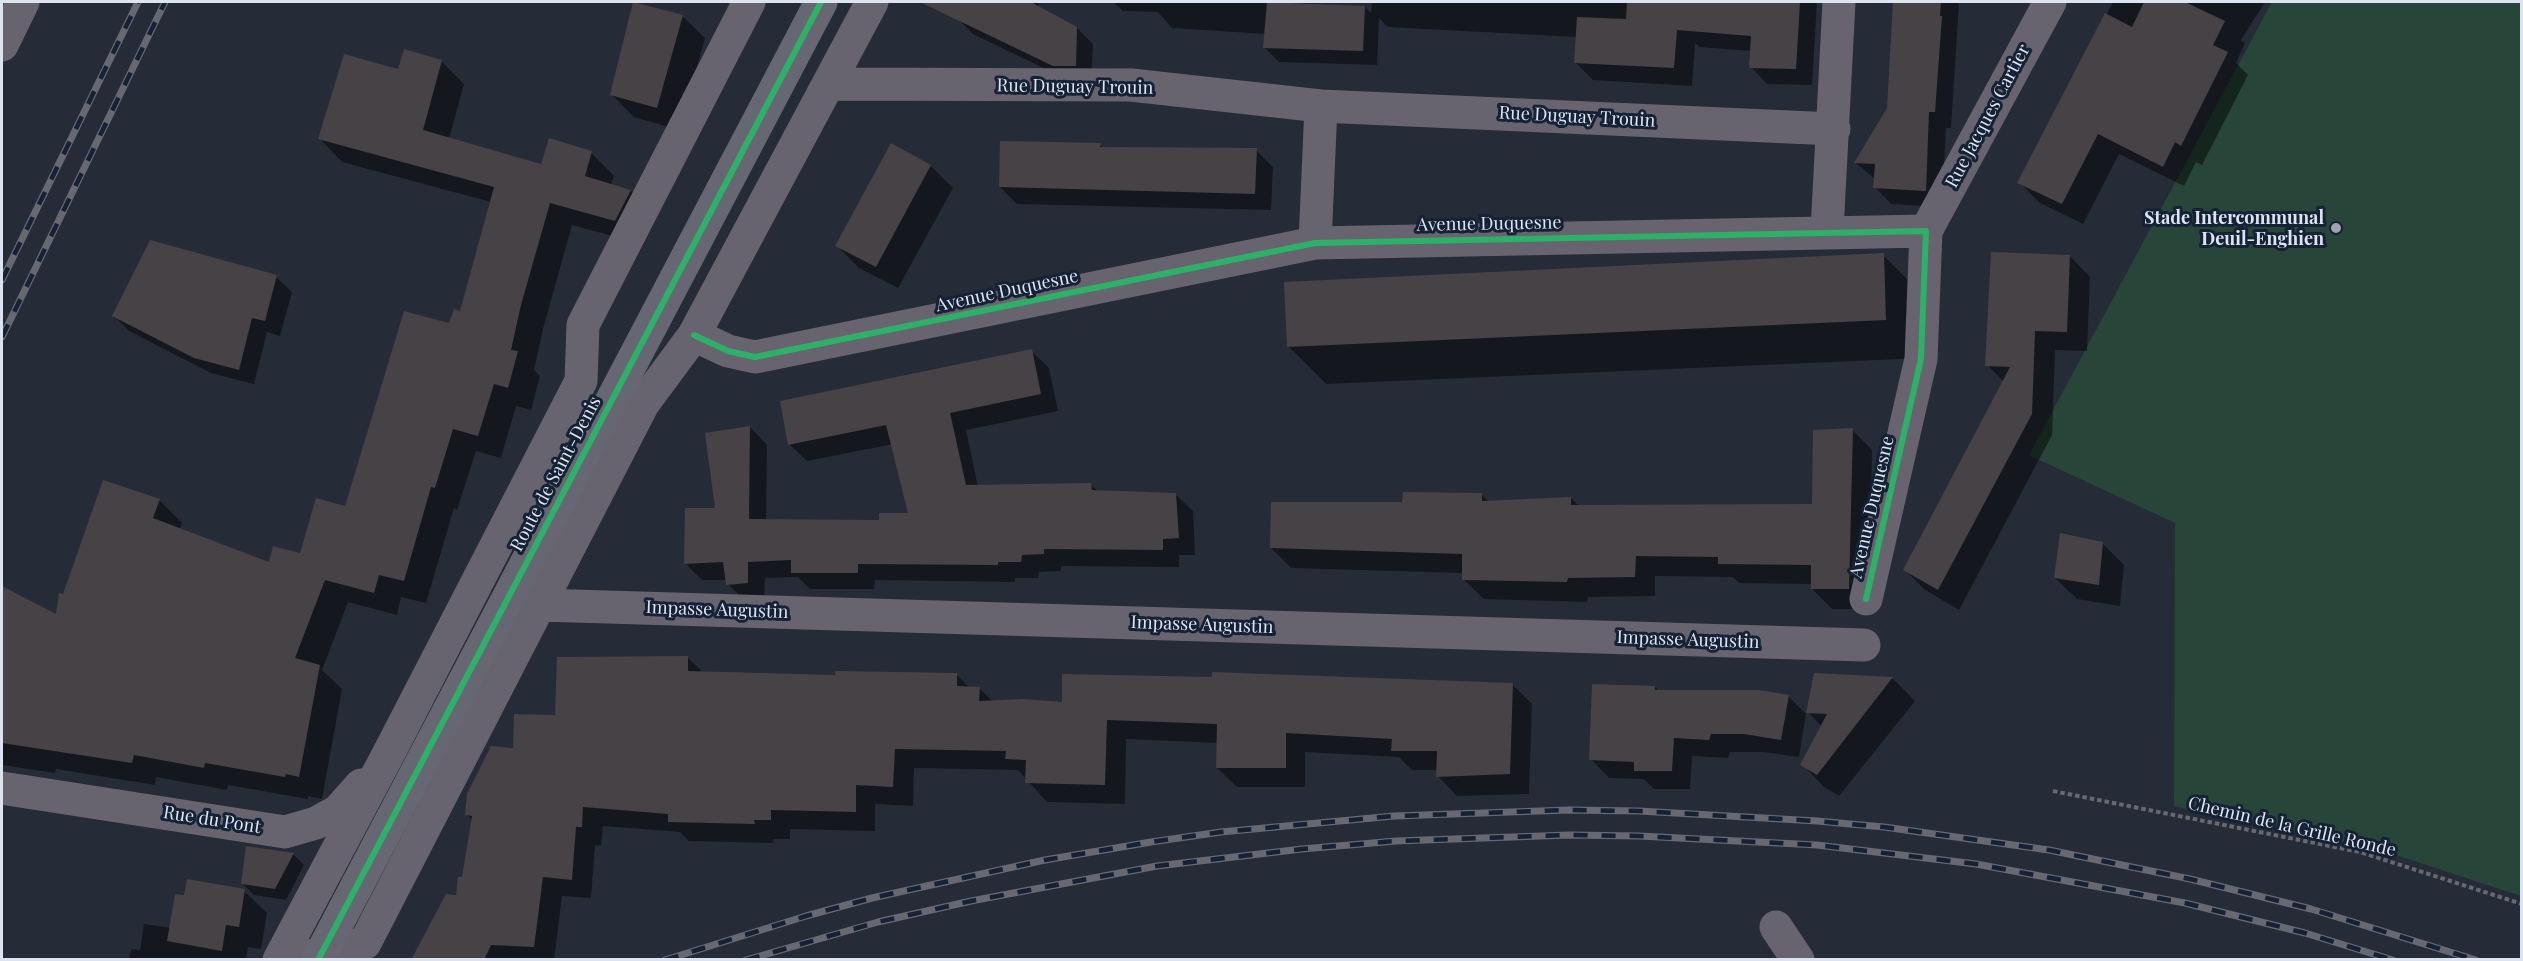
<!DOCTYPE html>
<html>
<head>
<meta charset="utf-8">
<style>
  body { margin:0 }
  #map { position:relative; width:2523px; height:961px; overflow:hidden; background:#262c37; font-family:"Playfair Display",serif }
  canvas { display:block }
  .frame { position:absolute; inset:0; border:3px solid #dce4f1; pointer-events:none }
</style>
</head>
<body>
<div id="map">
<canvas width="2523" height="961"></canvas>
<div class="frame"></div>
</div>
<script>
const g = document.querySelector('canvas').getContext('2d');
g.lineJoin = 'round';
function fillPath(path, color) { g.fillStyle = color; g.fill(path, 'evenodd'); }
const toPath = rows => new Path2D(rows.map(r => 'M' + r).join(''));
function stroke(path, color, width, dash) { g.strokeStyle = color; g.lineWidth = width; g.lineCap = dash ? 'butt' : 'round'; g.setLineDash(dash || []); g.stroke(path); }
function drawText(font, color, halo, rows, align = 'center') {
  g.font = font + ' "Playfair Display",serif'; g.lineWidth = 6; g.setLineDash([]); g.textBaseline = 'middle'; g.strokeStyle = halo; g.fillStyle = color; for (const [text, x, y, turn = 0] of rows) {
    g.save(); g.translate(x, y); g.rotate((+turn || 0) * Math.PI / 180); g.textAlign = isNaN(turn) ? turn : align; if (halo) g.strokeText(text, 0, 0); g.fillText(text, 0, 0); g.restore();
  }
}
const green = toPath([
  [2272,2,2521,2,2521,896,2390,853,2174,806,2175,523,2029,455]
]);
const shadow = toPath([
  [966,2,1040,2,1037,7,1077,28,1093,44,1091,81,1070,81,973,34,957,18],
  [1113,2,1290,2,1365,7,1371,13,1372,2,1650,2,1679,3,1683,7,1683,2,1817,2,1812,85,1767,84,1751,67,1752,51,1699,47,1695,43,1692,86,1593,80,1575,62,1577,37,1388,27,1379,18,1377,65,1279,62,1264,47,1266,34,1172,28,1158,12,1123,11],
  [1894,2,1959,2,1951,128,1946,128,1942,207,1891,204,1875,187,1875,179,1856,163,1888,109],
  [2113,2,2265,2,2241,40,2245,43,2236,63,2248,75,2202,165,2196,162,2184,186,2119,154,2083,224,2040,203,2019,182],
  [682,16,705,38,679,130,634,117,611,94],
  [441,61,464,84,449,139,542,166,591,153,614,176,611,185,631,191,653,214,638,243,572,225,543,329,534,370,540,376,531,410,516,406,501,458,476,451,457,510,454,508,426,603,401,597,397,615,348,602,322,670,342,689,322,799,308,796,308,799,228,785,227,790,156,777,155,785,56,769,55,773,2,765,2,692,132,704,2,642,2,588,57,616,64,595,159,500,182,523,180,529,270,564,301,555,346,508,450,325,461,313,491,202,342,162,320,139,400,71],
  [1100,145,1104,148,1256,150,1273,167,1271,210,1017,204,1000,187],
  [931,166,953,188,898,288,859,268,837,246],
  [1883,255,1921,293,1924,358,1326,384,1288,346],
  [2070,256,2090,277,2087,351,2055,350,2052,435,1959,610,1925,590,1905,570,2004,382,1987,365],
  [276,277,292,292,280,336,267,332,254,384,211,373,129,331,113,315],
  [1031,351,1049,368,1058,411,966,430,978,487,1091,485,1098,491,1175,494,1193,511,1195,555,1179,555,1179,567,1061,566,1061,571,1039,572,1038,578,1015,578,1015,582,875,580,874,589,810,589,798,577,765,578,764,600,745,601,728,584,727,580,702,580,685,563,717,509,750,427,767,445,766,521,881,522,910,515,893,444,807,461,789,444],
  [1852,430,1872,450,1869,609,1832,609,1812,589,1812,584,1739,583,1733,577,1655,576,1655,596,1588,597,1587,602,1484,599,1463,579,1463,573,1291,568,1271,548,1404,503,1481,494,1489,502,1571,498,1579,506,1814,506],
  [2102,543,2124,565,2120,606,2077,599,2055,578],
  [687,657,704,673,836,677,956,674,970,688,979,688,993,702,1063,703,1512,684,1532,704,1529,794,1457,796,1438,776,1438,770,1412,770,1399,757,1305,752,1305,787,1237,787,1217,768,1218,743,1126,739,1125,804,1047,802,1018,770,914,768,913,806,875,804,875,831,790,829,790,839,773,839,774,843,689,841,680,832,603,826,601,846,595,845,591,898,562,896,554,960,413,960,457,897,463,879,473,821,466,814,514,750,556,716],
  [1816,675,1893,679,1915,701,1839,796,1824,787,1802,764,1822,727,1808,712],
  [1655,687,1659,691,1788,696,1806,714,1799,757,1763,752,1730,752,1728,758,1692,756,1690,789,1654,789,1644,779,1609,778,1591,759],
  [293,854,304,865,286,900,254,895,243,884],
  [244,891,267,913,261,949,248,947,246,960,129,960,131,949,140,950,144,924,171,928]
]);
const building = toPath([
  [633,2,683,15,657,108,610,95],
  [920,2,1031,2,1077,27,1076,66,1053,66],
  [1267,2,1365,6,1363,51,1263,48],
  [1627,2,1800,2,1796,69,1749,68,1751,36,1677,30,1674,68,1574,63,1577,17,1626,19],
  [1893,2,1941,2,1940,16,1942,16,1935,112,1929,112,1926,191,1873,188,1875,164,1854,163,1887,108],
  [2144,2,2185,2,2225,21,2213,45,2228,52,2181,146,2175,142,2163,167,2098,134,2062,204,2017,183,2105,13,2132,27],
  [404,49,442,60,423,130,541,164,549,138,592,151,585,176,631,190,615,221,550,203,521,305,511,350,518,351,508,388,494,384,478,436,453,429,435,488,431,487,404,581,379,575,374,593,325,580,295,658,320,665,299,777,286,774,285,777,205,763,204,768,134,755,132,763,2,743,2,586,56,614,59,593,63,594,103,480,160,499,153,518,269,562,273,546,300,553,316,498,345,506,404,311,449,323,454,309,460,311,494,187,318,139,344,54,398,69],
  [1000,141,1101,143,1100,147,1257,148,1255,194,999,187],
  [891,143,931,165,876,267,835,246],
  [150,240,277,275,265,321,252,318,239,370,194,358,112,316],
  [1991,252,2070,255,2067,332,2035,331,2032,414,1938,590,1903,570,2010,367,1985,366],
  [1884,253,1886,320,1287,347,1284,282],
  [1032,349,1041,394,950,413,966,485,1091,483,1092,490,1176,493,1179,538,1163,539,1163,550,1044,549,1044,554,1022,555,1021,562,998,562,998,565,858,564,858,573,791,573,791,560,748,562,748,583,726,585,723,562,684,564,685,508,715,508,705,433,750,426,749,519,879,520,879,513,908,513,886,425,788,445,780,401],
  [1853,428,1849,589,1811,589,1811,565,1718,564,1718,557,1636,556,1635,577,1568,578,1567,582,1462,580,1462,554,1270,548,1271,502,1402,502,1403,492,1482,493,1482,501,1571,497,1571,505,1812,504,1813,430],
  [2060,533,2103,542,2099,585,2054,578],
  [688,656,688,671,835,675,835,671,957,673,957,686,980,687,979,701,1023,699,1062,702,1062,674,1212,677,1212,672,1513,683,1510,774,1436,777,1437,751,1391,751,1392,739,1286,733,1286,768,1216,768,1217,724,1107,720,1105,785,1025,783,1026,760,1005,759,1006,751,895,749,893,787,856,785,856,812,771,810,771,820,754,820,755,824,668,822,668,814,583,807,582,827,576,827,572,880,543,877,534,947,491,945,484,960,411,960,446,894,456,895,458,877,462,877,472,816,465,815,467,794,491,746,513,748,514,714,555,715,557,657],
  [1814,673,1893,677,1817,775,1800,765,1827,714,1806,713],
  [1592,684,1655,686,1655,690,1759,690,1789,695,1781,740,1744,734,1711,734,1709,740,1674,738,1672,771,1634,771,1634,762,1589,760],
  [246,846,294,853,275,889,241,884],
  [187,879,245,889,239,927,226,925,222,951,167,941,175,894,184,895]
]);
const path = toPath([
  [2053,791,2360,852,2522,904]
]);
const minor = toPath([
  [2,45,23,2],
  [829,84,1131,85,1321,106,1834,129],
  [1827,231,1839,2],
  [1926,231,2050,2],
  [1315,243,1321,106],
  [694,335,728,351,755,357,1315,243,1926,231,1921,359,1866,599],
  [541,605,1864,645],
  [2,788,285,832,316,823,338,811,361,785],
  [1776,927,1798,960],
  [279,960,391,749,581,381,583,325,749,2],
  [292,960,365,943,643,404,694,335,872,2]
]);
const rail = toPath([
  [2,280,138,2],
  [2,337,165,2],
  [665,960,806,916,872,898,1045,860,1151,842,1221,832,1394,816,1569,810,1639,811,1817,821,1884,827,2049,850,2190,879,2311,909,2476,960],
  [746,960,878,922,971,901,1157,866,1302,849,1396,841,1570,835,1639,836,1817,845,1976,864,2185,903,2305,933,2393,960]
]);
const majorBridge = toPath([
  [318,960,821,2]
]);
const cycleway = toPath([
  [694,335,728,351,755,357,1315,243,1926,231,1921,359,1866,599],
  [318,960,821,2]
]);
const markers = [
  [2336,228,6,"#9ca4b0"]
];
const streetNames = [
  ["Rue Duguay Trouin",1075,87,1],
  ["Rue Jacques Cartier",1988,116,-62],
  ["Rue Duguay Trouin",1577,117,3],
  ["Avenue Duquesne",1489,224,-1],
  ["Avenue Duquesne",1007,291,-12],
  ["Route de Saint-Denis",556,474,-62],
  ["Avenue Duquesne",1872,507,-77],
  ["Impasse Augustin",717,610,2],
  ["Impasse Augustin",1202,625,2],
  ["Impasse Augustin",1688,640,2],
  ["Rue du Pont",212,820,9],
  ["Chemin de la Grille Ronde",2292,827,13]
];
const poiNames = [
  ["Stade Intercommunal",2324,218],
  ["Deuil-Enghien",2324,239]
];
fillPath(green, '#274639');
fillPath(shadow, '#0007');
fillPath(building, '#474245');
stroke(path, '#686872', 4, [4.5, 3]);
stroke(minor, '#67646f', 33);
stroke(rail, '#676872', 7);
stroke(rail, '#152134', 4.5, [14]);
stroke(majorBridge, '#676673', 33);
stroke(cycleway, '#2db169', 6);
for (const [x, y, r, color] of markers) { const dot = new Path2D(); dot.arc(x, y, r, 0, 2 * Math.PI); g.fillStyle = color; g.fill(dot); stroke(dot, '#152134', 2); }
drawText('18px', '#dce4f1', '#152134', streetNames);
drawText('bold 18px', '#dce4f1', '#152134', poiNames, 'right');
</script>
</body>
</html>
